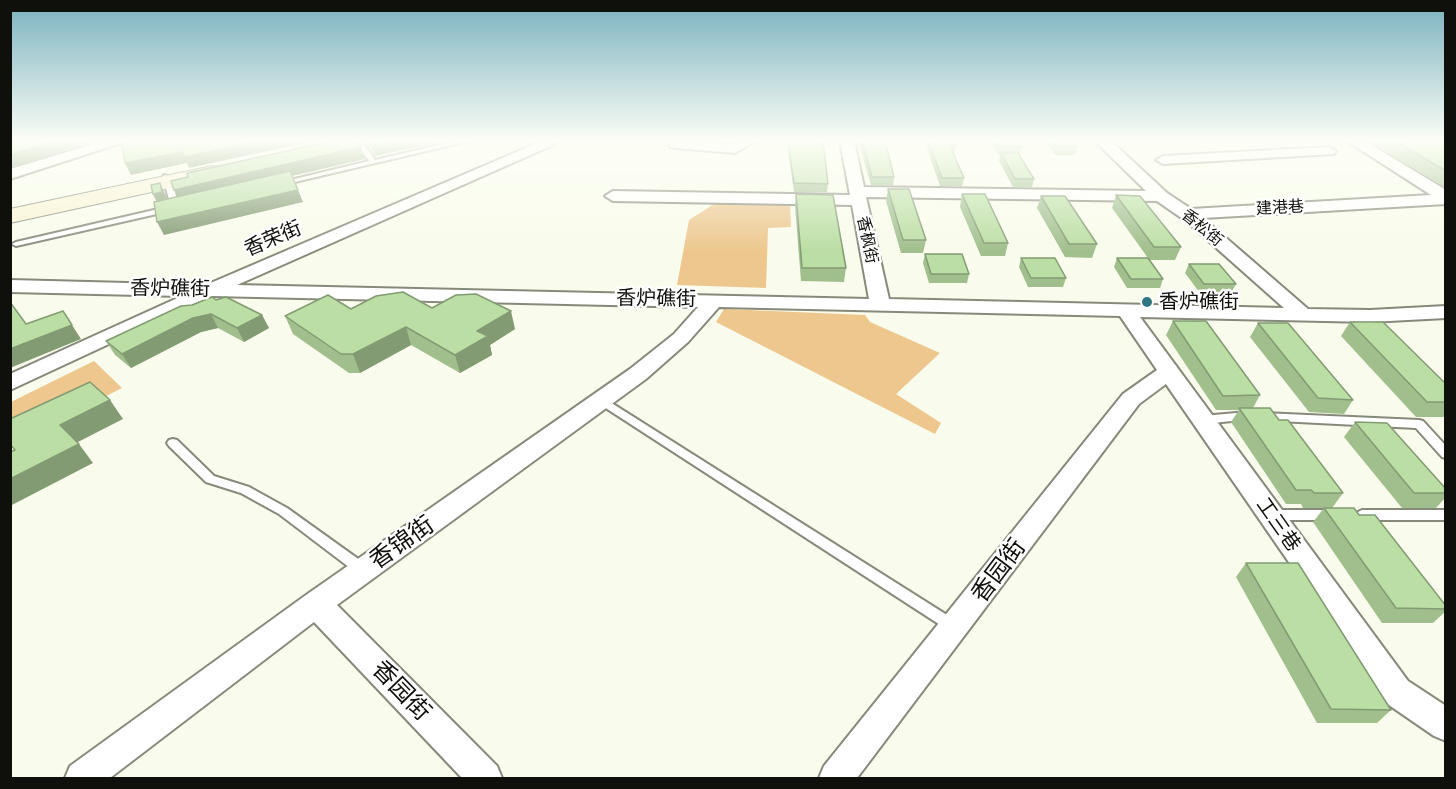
<!DOCTYPE html>
<html>
<head>
<meta charset="utf-8">
<style>
  body { margin:0 }
  #map { position:relative; width:1456px; height:789px; overflow:hidden; background:#f9fcec; font-family:Montserrat,sans-serif }
  canvas { display:block }
  .frame { position:absolute; inset:0; border:12px solid #0f100b; pointer-events:none }
</style>
</head>
<body>
<div id="map">
<canvas width="1456" height="789"></canvas>
<div class="frame"></div>
</div>
<script>
const g = document.querySelector('canvas').getContext('2d');
g.lineJoin = 'round';
function fillPath(path, color) { g.fillStyle = color; g.fill(path, 'evenodd'); }
const toPath = rows => new Path2D(rows.map(r => 'M' + r).join(''));
function stroke(path, color, width, dash) { g.strokeStyle = color; g.lineWidth = width; g.lineCap = dash ? 'butt' : 'round'; g.setLineDash(dash || []); g.stroke(path); }
function drawText(font, color, halo, rows, align = 'center') {
  g.font = font + ' Montserrat,"Noto Sans SC",sans-serif'; g.lineWidth = 5; g.setLineDash([]); g.textBaseline = 'middle'; g.strokeStyle = halo; g.fillStyle = color; for (const [text, x, y, turn = 0] of rows) {
    g.save(); g.translate(x, y); g.rotate((+turn || 0) * Math.PI / 180); g.textAlign = isNaN(turn) ? turn : align; if (halo) g.strokeText(text, 0, 0); g.fillText(text, 0, 0); g.restore();
  }
}
const green = toPath([
  [717,202,790,204,791,227,768,228,766,288,677,285,689,220],
  [724,309,865,315,870,322,940,353,896,394,941,423,935,434,716,322],
  [94,361,122,388,11,444,11,402]
]);
const lane = toPath([
  [85,141,93,141,100,148,95,149,85,141],
  [355,141,362,141,375,160,456,141,469,141,282,185,278,183,369,161,355,141],
  [164,175,171,177,179,207,178,209,171,207,163,177,164,175],
  [167,207,170,207,170,211,16,246,12,244,16,242,167,207],
  [602,397,958,622,960,626,958,630,953,632,948,630,598,403,597,401,598,399,602,397],
  [1247,412,1251,413,1252,416,1251,419,1203,424,1198,420,1203,416,1247,412],
  [1263,413,1419,420,1423,421,1446,446,1446,458,1442,457,1416,428,1259,420,1258,417,1259,414,1263,413],
  [173,439,177,440,214,476,249,487,287,508,368,566,370,570,368,574,363,575,358,574,279,514,241,493,206,482,169,446,167,443,169,440,173,439],
  [1272,510,1331,510,1335,512,1337,515,1335,518,1331,520,1272,520,1268,518,1266,515,1268,512,1272,510],
  [1362,510,1446,510,1446,520,1362,520,1358,518,1356,515,1358,512,1362,510]
]);
const street = toPath([
  [104,141,127,141,10,179,10,169,104,141],
  [542,141,562,141,237,285,869,299,852,205,613,201,605,196,613,191,850,195,840,141,854,141,864,187,1146,191,1095,141,1111,141,1167,193,1191,209,1431,195,1347,141,1365,141,1446,190,1446,204,1203,218,1308,309,1370,310,1446,306,1446,318,1370,322,1140,317,1408,681,1446,706,1446,741,1434,736,1386,703,1166,384,1139,404,857,778,819,778,824,766,1123,394,1157,370,1120,316,719,307,688,342,646,379,337,605,497,766,502,778,462,778,314,622,110,778,65,778,70,766,306,595,630,369,674,334,698,307,212,296,10,390,10,374,182,296,10,292,10,280,206,285,542,141],
  [866,197,1157,201,1186,221,1284,308,889,299,866,197],
  [670,141,732,144,738,141,756,141,735,153,675,148,670,147,670,141],
  [1329,147,1336,151,1334,154,1163,164,1156,160,1163,156,1329,147]
]);
const secondary = toPath([
  [212,166,220,167,223,172,220,177,10,223,10,209,212,166]
]);
const wall = toPath([
  [366,141,444,141,375,156],
  [792,141,823,141,828,184,827,192,794,192,788,150,788,142],
  [858,141,885,141,894,177,893,185,871,185],
  [924,141,953,141,955,147,954,155,964,178,962,186,940,186],
  [990,141,1018,141,1022,147,1019,155,1034,179,1032,187,1013,187,999,161,1000,155,998,155],
  [1045,141,1073,141,1077,147,1075,155,1055,155],
  [1369,141,1446,141,1446,188],
  [888,189,926,240,923,253,901,253,886,201],
  [796,194,846,268,844,282,801,281,795,206],
  [962,194,1008,243,1005,256,981,256,960,207],
  [1116,195,1181,247,1175,260,1150,260,1163,279,1160,288,1127,288,1114,267,1117,258,1148,258,1112,208],
  [1041,196,1097,244,1092,258,1065,257,1037,208],
  [925,254,969,274,967,283,929,283,923,263],
  [1021,258,1066,278,1063,287,1028,287,1019,267],
  [1189,264,1236,284,1231,293,1200,293,1185,273],
  [192,305,262,315,269,328,244,342,218,328,201,332,131,368,115,355,106,341],
  [432,308,515,329,490,345,492,355,460,373,411,345,360,373,349,373,293,334,285,316,351,309],
  [1173,321,1260,395,1253,408,1279,420,1343,493,1332,508,1359,515,1446,609,1446,611,1433,623,1382,623,1313,522,1324,508,1303,508,1301,504,1286,504,1231,422,1239,410,1216,410,1166,335],
  [1350,322,1446,384,1446,417,1416,417,1341,336],
  [1258,323,1353,400,1344,414,1309,412,1250,337],
  [1355,422,1446,489,1446,497,1436,508,1402,508,1344,437],
  [1246,563,1391,710,1377,723,1317,723,1236,577]
]);
const shadedWall = toPath([
  [54,141,84,141,85,144,10,168,10,155],
  [259,141,314,141,189,168,187,163,131,175,125,163,183,152],
  [391,141,444,141,375,156,372,145],
  [361,147,365,159,180,202,174,190],
  [160,183,166,196,168,204,159,207,153,194],
  [298,190,303,202,164,235,157,222],
  [511,311,515,329,490,345,492,355,460,373,455,355,477,331],
  [211,314,218,328,201,332,131,368,122,354,193,318],
  [262,315,269,328,244,342,237,328],
  [72,325,81,339,10,368,10,349],
  [406,327,411,345,360,373,353,354],
  [110,400,123,419,74,444,60,425],
  [79,444,93,463,10,506,10,479]
]);
const building = toPath([
  [10,141,54,141,10,155,10,141],
  [121,141,259,141,184,157,183,152,125,163,121,141],
  [332,141,357,141,361,147,174,190,171,181,188,177,187,173,332,141],
  [369,141,391,141,372,145,369,141],
  [794,141,823,141,828,184,794,183,788,142,794,141],
  [862,141,885,141,894,177,872,177,862,141],
  [928,141,953,141,955,147,950,146,964,178,942,178,928,141],
  [997,141,1018,141,1022,147,1000,147,997,141],
  [1053,141,1073,141,1077,147,1057,147,1053,141],
  [1395,141,1446,141,1446,171,1395,141],
  [1001,153,1018,153,1034,179,1015,179,1001,153],
  [290,171,298,190,157,222,154,202,290,171],
  [160,183,162,192,153,194,151,185,160,183],
  [888,189,909,189,926,240,903,240,888,189],
  [796,194,833,195,846,268,802,268,796,194],
  [962,194,985,194,1008,243,984,243,962,194],
  [1116,195,1140,196,1181,247,1154,247,1116,195],
  [1041,196,1065,196,1097,244,1069,244,1041,196],
  [925,254,962,254,969,274,931,274,925,254],
  [1021,258,1055,258,1066,278,1031,278,1021,258],
  [1117,258,1148,258,1163,279,1131,279,1117,258],
  [1189,264,1219,264,1236,284,1204,284,1189,264],
  [403,292,432,308,456,295,476,294,511,311,477,331,488,336,455,355,406,327,353,354,341,354,285,316,328,295,351,309,376,296,403,292],
  [212,297,216,300,226,297,262,315,237,328,211,314,193,318,122,354,106,341,181,306,192,305,212,297],
  [10,302,26,324,63,311,72,325,10,349,10,302],
  [1173,321,1206,321,1260,395,1223,396,1173,321],
  [1350,322,1383,322,1446,384,1446,402,1427,402,1350,322],
  [1258,323,1288,323,1353,400,1318,398,1258,323],
  [90,382,110,400,60,425,79,444,10,479,10,452,15,450,10,444,10,419,90,382],
  [1239,408,1270,408,1279,420,1288,420,1343,493,1314,493,1311,490,1296,490,1239,408],
  [1355,422,1387,423,1446,489,1446,493,1414,493,1355,422],
  [1324,508,1354,508,1359,515,1375,515,1446,606,1446,609,1396,608,1324,508],
  [1246,563,1298,563,1391,710,1331,709,1246,563]
]);
const markers = [
  [1147,302,6,"#307881"]
];
const farStreetnames = [
  ["建港巷",1280,208,-3],
  ["香松街",1202,228,39],
  ["香枫街",867,240,78]
];
const streetNames = [
  ["香荣街",273,239,-23],
  ["香炉礁街",170,289,1],
  ["香炉礁街",656,299,1],
  ["工三巷",1278,525,55]
];
const poiNames = [
  ["香炉礁街",1159,302]
];
const nearStreetnames = [
  ["香锦街",402,543,-35],
  ["香园街",999,571,-53],
  ["香园街",401,691,46]
];
fillPath(green, '#edc78d');
stroke(lane, '#87897b', 4);
stroke(street, '#87897b', 4);
stroke(secondary, '#87897b', 2);
fillPath(lane, '#fff');
fillPath(street, '#fff');
fillPath(secondary, '#faf3d4');
fillPath(wall, '#a1bf8d');
fillPath(shadedWall, '#839b73');
fillPath(building, '#bbdea4');
stroke(building, '#839b73', 1.5);
const sky = g.createLinearGradient(0, 0, 0, 252);
sky.addColorStop(0, '#79b1bf');
sky.addColorStop(0.56, '#fcfef6');
sky.addColorStop(1, '#fcfef600');
g.fillStyle = sky;
g.fillRect(0, 0, 1456, 252);
for (const [x, y, r, color] of markers) { const dot = new Path2D(); dot.arc(x, y, r, 0, 2 * Math.PI); g.fillStyle = color; g.fill(dot); stroke(dot, '#fff', 2); }
drawText('16px', '#0f100b', '#fff', farStreetnames);
drawText('20px', '#0f100b', '#fff', streetNames);
drawText('20px', '#0f100b', '#fff', poiNames, 'left');
drawText('24px', '#0f100b', '#fff', nearStreetnames);
</script>
</body>
</html>
